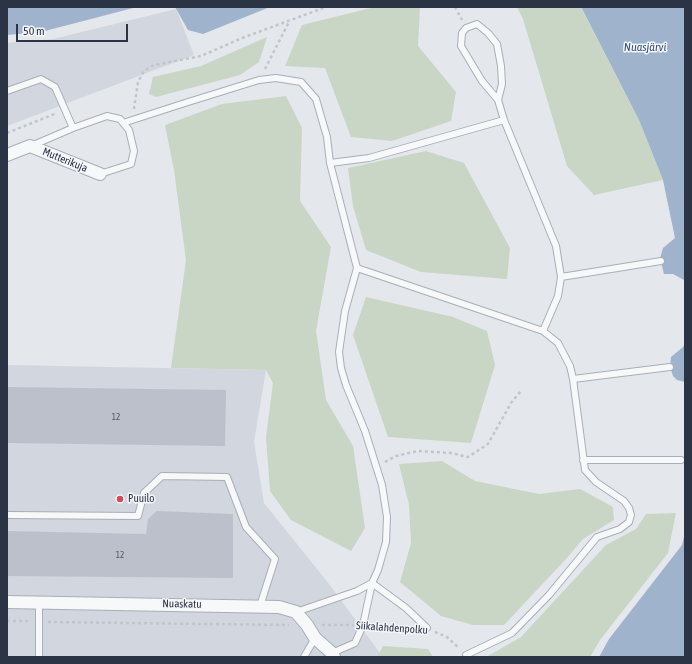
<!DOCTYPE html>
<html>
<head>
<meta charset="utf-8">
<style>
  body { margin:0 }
  #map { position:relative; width:692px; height:664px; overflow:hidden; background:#e4e7ec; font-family:"Asap Condensed",sans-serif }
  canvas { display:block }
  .frame { position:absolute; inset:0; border:8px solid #2b3445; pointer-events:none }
  .scale { position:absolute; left:16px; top:24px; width:112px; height:18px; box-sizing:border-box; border:2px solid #2b3445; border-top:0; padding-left:5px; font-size:12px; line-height:14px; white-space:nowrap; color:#2b3445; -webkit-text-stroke:3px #f4f6f9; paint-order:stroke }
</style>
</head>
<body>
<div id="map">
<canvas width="692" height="664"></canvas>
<div class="frame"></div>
<div class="scale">50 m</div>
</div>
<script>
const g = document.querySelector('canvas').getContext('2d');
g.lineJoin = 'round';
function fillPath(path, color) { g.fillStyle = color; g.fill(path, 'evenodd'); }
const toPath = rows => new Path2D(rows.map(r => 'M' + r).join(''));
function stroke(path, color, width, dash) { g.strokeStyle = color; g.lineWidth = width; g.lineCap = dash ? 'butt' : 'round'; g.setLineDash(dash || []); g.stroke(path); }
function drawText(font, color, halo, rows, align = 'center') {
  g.font = font + ' "Asap Condensed",sans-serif'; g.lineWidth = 3; g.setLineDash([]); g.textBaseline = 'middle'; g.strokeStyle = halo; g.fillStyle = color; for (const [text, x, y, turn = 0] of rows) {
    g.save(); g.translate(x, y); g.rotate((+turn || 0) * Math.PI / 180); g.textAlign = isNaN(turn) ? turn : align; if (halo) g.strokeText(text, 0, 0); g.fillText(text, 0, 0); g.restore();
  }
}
const built = toPath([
  [176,9,194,55,7,126,7,43,53,39],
  [7,365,266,370,254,442,264,503,329,584,383,657,7,657]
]);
const green = toPath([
  [375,7,420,7,418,46,456,92,451,121,392,141,351,137,325,68,285,66,302,25],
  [517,7,581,8,639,120,663,180,594,195,567,166,523,19],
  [267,37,259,62,240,75,156,97,149,94,153,77,201,66],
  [286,96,302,128,300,201,331,247,316,331,326,400,353,446,365,528,351,551,291,520,270,491,266,437,273,383,266,370,171,368,186,260,174,170,165,125,222,104],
  [426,151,464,163,510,248,507,279,421,272,366,250,353,206,348,168],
  [366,297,453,317,487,331,495,365,471,443,388,437,353,335],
  [442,461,475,481,539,494,580,489,613,507,614,520,583,539,566,559,504,625,473,625,441,616,400,582,411,543,409,505,399,464],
  [676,513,668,553,600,640,590,657,488,657,488,656,521,637,606,545,636,529,646,514],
  [383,646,428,649,433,657,377,657]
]);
const water = toPath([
  [7,7,137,7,41,32,7,35],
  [175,7,270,7,203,34,188,30],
  [581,7,685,7,685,301,684,280,673,274,664,274,660,258,663,248,675,238,663,180,639,120],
  [685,343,685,382,677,380,673,376,670,367,671,357,683,347],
  [685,533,685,657,599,657,609,639,682,545]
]);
const building = toPath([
  [7,387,226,390,225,446,7,443],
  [157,511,233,514,233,578,7,576,7,531,146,534,148,519]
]);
const path = toPath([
  [455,7,462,20],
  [265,69,289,22],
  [134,109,138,82,144,71,154,65,201,56,242,38,326,7],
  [7,133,57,113],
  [385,462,396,456,418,451,451,453,468,457,488,444,511,403,521,391],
  [7,621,29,621],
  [48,622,289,625],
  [322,625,353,625],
  [372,625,411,627],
  [435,632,447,637,459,648]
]);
const lane = toPath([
  [7,91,41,79,55,87,73,128],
  [498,100,482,81,461,46,462,33,466,28,477,24,488,33,497,44,501,66,502,84,498,100,504,120,556,246,561,277,558,296,543,331],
  [123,123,185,103,259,80,276,78,301,82,316,99,327,137,330,163,357,268,345,311,339,352,341,368,346,385,365,431,382,485,387,517,386,542,378,570,372,583,357,591,296,612],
  [31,146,73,128,107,116,120,119,129,130,134,151,131,164,100,174],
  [330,163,369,158,504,120],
  [357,268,543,331,558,343,570,366,573,379,585,470,596,482,624,501,629,508,631,515,629,522,620,529,597,537,549,595,512,633,466,655],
  [561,277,661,261],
  [573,379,670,367],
  [583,460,681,460],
  [7,515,138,516,144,493,162,476,227,477,246,527,275,559,260,606],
  [332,653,355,643,363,625,372,583,406,608,427,628],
  [39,657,39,602],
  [304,657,315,638]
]);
const street = toPath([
  [7,155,30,146,100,174],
  [7,602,279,607,296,612,307,625,315,638,332,653,334,657]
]);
const markers = [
  [120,499,4,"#d1495b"]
];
const numberNames = [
  ["12",116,417],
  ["12",120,555]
];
const streetNames = [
  ["Mutterikuja",65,160,22],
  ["Nuaskatu",182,604,1],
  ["Siikalahdenpolku",392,628,4]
];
const poiNames = [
  ["Puuilo",128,499]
];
const waterNames = [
  ["Nuasjärvi",645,47]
];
fillPath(built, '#d2d6de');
fillPath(green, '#c9d6c5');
fillPath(water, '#9fb4cc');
fillPath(building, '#bbc0ca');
stroke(lane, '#a9aeb7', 8);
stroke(street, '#a9aeb7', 14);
stroke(path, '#c2c5cb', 2.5, [3, 3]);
stroke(lane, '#f7f8fa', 6);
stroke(street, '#f7f8fa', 12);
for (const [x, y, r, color] of markers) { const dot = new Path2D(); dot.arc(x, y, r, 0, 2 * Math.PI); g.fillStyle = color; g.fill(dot); stroke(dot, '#f4f6f9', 1.5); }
drawText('9px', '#4f5766', null, numberNames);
drawText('11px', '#2b3445', '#f4f6f9', streetNames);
drawText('11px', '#2b3445', '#f4f6f9', poiNames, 'left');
drawText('italic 12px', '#34527a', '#f4f6f9', waterNames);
</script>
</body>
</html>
